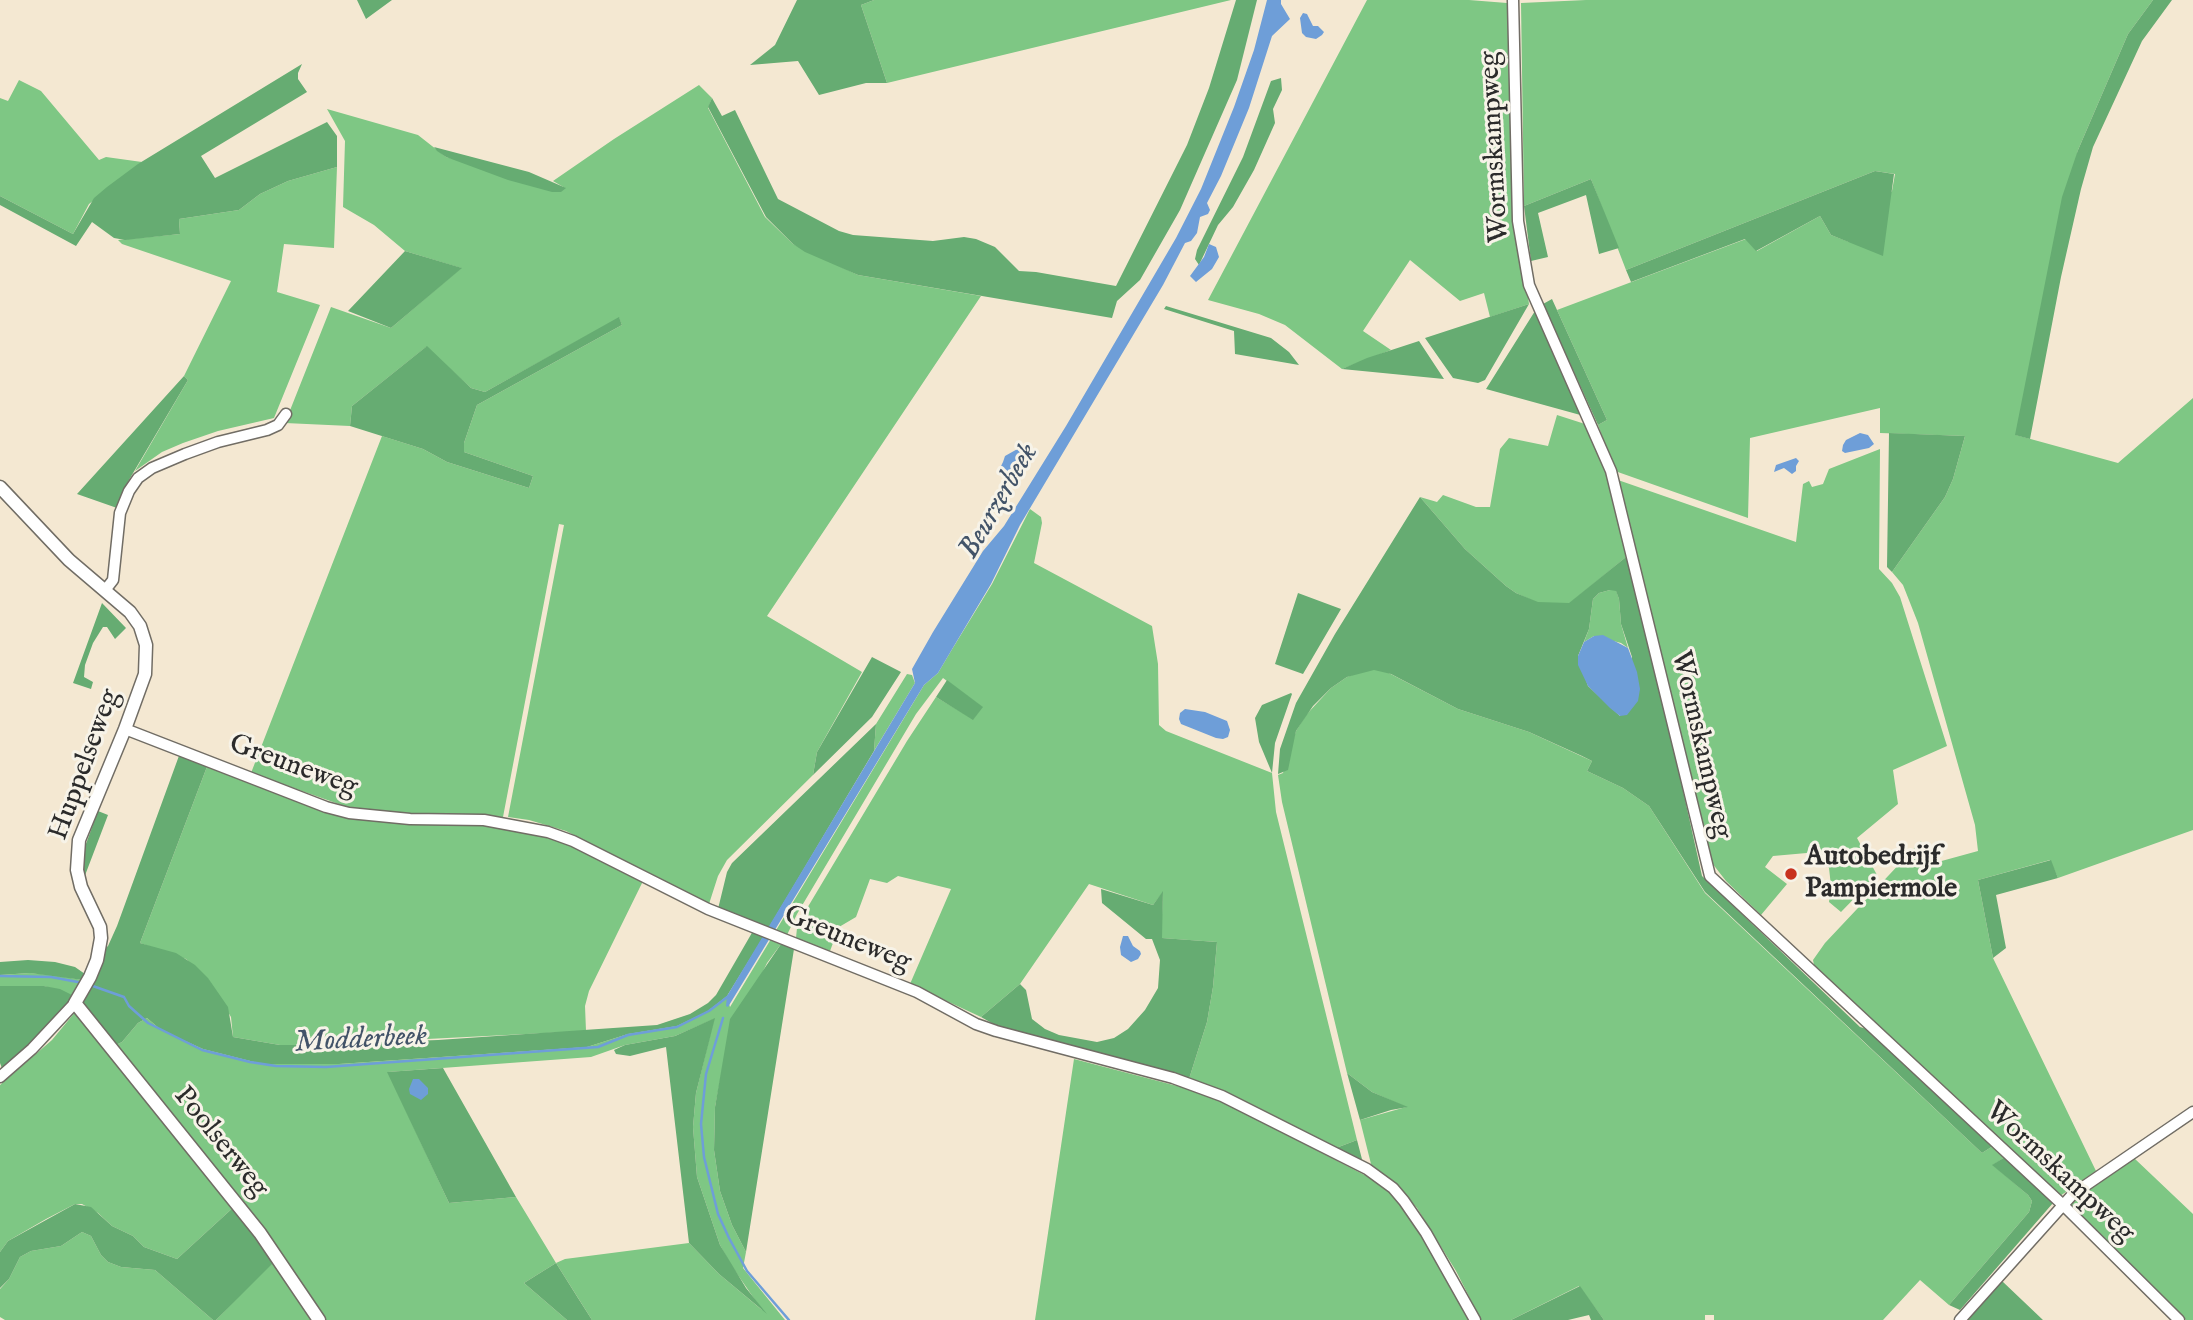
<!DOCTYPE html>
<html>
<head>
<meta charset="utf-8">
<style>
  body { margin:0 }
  canvas { display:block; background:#f4e8d2 }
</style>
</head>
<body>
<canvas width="2193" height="1320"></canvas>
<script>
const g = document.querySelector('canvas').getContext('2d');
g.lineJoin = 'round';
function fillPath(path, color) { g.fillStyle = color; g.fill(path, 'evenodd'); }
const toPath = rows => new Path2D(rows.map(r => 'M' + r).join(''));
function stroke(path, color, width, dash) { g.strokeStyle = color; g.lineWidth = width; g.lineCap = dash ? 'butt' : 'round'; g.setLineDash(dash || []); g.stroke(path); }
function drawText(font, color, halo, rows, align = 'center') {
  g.font = font + ' "IM FELL English",serif'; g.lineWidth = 6; g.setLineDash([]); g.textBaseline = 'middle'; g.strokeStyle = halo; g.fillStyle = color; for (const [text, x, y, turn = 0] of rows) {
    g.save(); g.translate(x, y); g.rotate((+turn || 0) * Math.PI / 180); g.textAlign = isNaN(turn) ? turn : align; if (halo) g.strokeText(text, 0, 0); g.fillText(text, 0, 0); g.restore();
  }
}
const green = toPath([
  [874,0,1231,0,887,83,861,5],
  [1367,0,1469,0,1507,3,1509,7,1515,201,1529,304,1490,317,1484,293,1460,301,1410,260,1363,331,1391,350,1342,369,1285,325,1259,314,1208,300],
  [1586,0,2153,0,2128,34,2078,150,2016,435,2118,463,2193,398,2193,830,2058,878,2050,860,1978,880,1993,958,2096,1171,2060,1196,1814,965,1813,960,1825,943,1921,841,1927,865,1978,851,1975,825,1918,623,1903,585,1892,572,1945,497,1953,479,1965,436,1880,433,1880,408,1750,438,1748,518,1615,471,1598,425,1607,420,1557,310,1746,239,1757,251,1820,216,1831,235,1849,242,1892,191,1895,174,1875,171,1626,270,1591,179,1524,206,1521,3],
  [19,80,41,91,99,160,106,157,142,162,89,204,73,234,0,196,0,98,8,101],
  [699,85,712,98,708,108,765,217,793,244,858,275,981,296,767,616,862,672,817,752,813,775,727,860,718,876,709,904,566,831,529,820,508,817,564,525,559,524,503,817,408,814,350,808,251,773,382,436,423,449,447,462,529,488,533,476,464,452,464,443,477,405,622,325,619,318,485,392,471,388,426,347,352,406,350,426,285,423,331,307,391,328,461,268,405,251,374,225,343,207,345,141,327,109,418,135,446,157,565,188,553,181,614,139],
  [337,167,334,248,284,244,277,292,320,305,274,418,218,431,183,443,162,452,135,471,188,380,184,376,231,281,122,244,118,240,180,234,179,219,239,210,260,194,288,181],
  [1557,415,1585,424,1605,469,1626,557,1569,604,1538,603,1516,593,1506,586,1465,549,1420,497,1437,502,1443,495,1476,507,1490,507,1500,449,1509,438,1548,446],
  [1880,449,1879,569,1892,583,1900,597,1947,746,1893,770,1898,804,1857,838,1877,875,1841,912,1829,902,1831,886,1829,868,1818,852,1773,856,1765,867,1787,884,1761,915,1726,881,1712,863,1618,480,1796,542,1803,484,1809,481,1812,487,1823,484,1829,469],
  [1030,509,1041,517,1042,523,1034,563,1152,626,1158,664,1159,725,1166,731,1272,773,1276,812,1357,1140,1336,1148,1255,1106,1189,1079,1207,1022,1213,987,1217,942,1161,938,1163,892,1153,905,1089,884,1020,984,981,1017,910,984,951,889,898,876,887,883,870,879,856,917,839,927,830,951,796,938,797,928,806,910,907,741,936,697,973,719,982,707,943,678,916,714,797,914,787,935,775,932,924,685,938,673,951,651,992,584],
  [1610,590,1616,590,1619,599,1621,624,1628,648,1621,643,1594,636,1584,642,1589,629,1593,599,1599,593],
  [1365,670,1383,670,1458,709,1529,732,1592,761,1587,771,1623,788,1649,806,1705,893,1982,1153,1993,1146,2005,1157,1993,1165,2028,1195,2032,1201,2029,1212,1949,1305,1920,1280,1883,1320,1714,1320,1714,1315,1705,1315,1705,1320,1604,1320,1579,1286,1511,1320,1481,1320,1456,1271,1417,1208,1398,1186,1374,1169,1371,1164,1360,1120,1406,1107,1372,1092,1347,1073,1282,802,1278,775,1283,773,1296,731,1306,715,1331,688,1347,677],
  [907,674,912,675,915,683,874,751,876,724],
  [208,764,329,810,531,826,644,879,589,991,585,1006,586,1031,308,1045,280,1045,233,1037,231,1017,208,979,186,959,140,943],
  [771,939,781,944,767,963,727,1045,715,1107,714,1150,720,1191,732,1225,746,1252,743,1268,785,1320,592,1320,556,1263,524,1283,567,1320,326,1320,291,1268,114,1046,122,1042,138,1023,147,1018,161,1030,203,1049,262,1064,339,1064,587,1047,628,1034,677,1026,708,1011,727,996,730,1007],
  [714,1019,696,1093,693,1127,697,1177,720,1245,731,1265,762,1310,719,1274,689,1243,565,1259,556,1263,516,1197,449,1203,388,1072,591,1057,625,1045,675,1036],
  [30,973,52,975,83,980,74,996,44,986,0,986,0,975],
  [76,1011,236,1205,177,1259,144,1247,133,1236,112,1226,98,1213,82,1204,75,1204,46,1219,8,1241,0,1252,0,1085,52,1040],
  [1074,1059,1181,1087,1221,1101,1382,1184,1400,1199,1472,1320,1035,1320],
  [2134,1158,2193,1214,2193,1320,2186,1320,2068,1206,2073,1199],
  [82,1232,91,1236,101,1255,108,1262,121,1267,155,1270,213,1320,5,1320,0,1317,0,1289,9,1279,20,1257,31,1251,61,1246],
  [276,1260,316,1320,216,1320,271,1263]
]);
const forest = toPath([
  [357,0,392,0,366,19],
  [797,0,874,0,861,5,887,83,866,83,819,95,798,61,750,65,775,45],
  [1236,0,1257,0,1237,80,1180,210,1140,280,1117,301,1112,318,858,275,805,252,793,244,766,217,708,107,712,98,722,116,735,110,778,199,839,231,853,235,933,241,964,237,976,239,995,247,1019,271,1036,272,1116,286,1187,145,1209,88],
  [2153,0,2172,0,2142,41,2093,147,2081,189,2061,277,2030,439,2015,435,2062,197,2078,150,2128,34],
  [302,64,298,73,298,79,307,92,201,156,215,178,327,122,337,136,337,167,288,181,260,194,239,210,179,219,180,234,125,240,114,238,92,222,76,246,0,205,0,196,73,234,94,198,107,187,138,164],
  [1281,78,1282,90,1273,109,1275,123,1254,170,1233,207,1218,225,1199,265,1195,259,1197,250,1243,157,1271,81],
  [434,147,529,172,566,188,561,192,552,192,508,180,446,157,437,151],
  [1875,171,1894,174,1883,256,1831,235,1820,216,1756,251,1745,239,1631,282,1626,270],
  [1591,179,1619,248,1599,254,1586,195,1538,213,1548,257,1531,261,1524,206],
  [405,251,462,268,391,328,348,311],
  [1552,299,1607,420,1598,425,1543,304],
  [1529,304,1485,380,1478,383,1453,378,1425,338],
  [1166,306,1271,338,1289,352,1299,365,1235,354,1234,331,1164,309],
  [1535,311,1584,416,1486,389],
  [619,317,622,325,477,405,464,443,464,452,533,476,529,488,447,462,423,449,350,426,352,406,427,346,471,388,485,392],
  [1419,341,1444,379,1342,369,1367,358],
  [184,376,188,380,126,485,117,508,77,494],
  [1889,433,1965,436,1953,479,1945,497,1892,572,1887,567],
  [1420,497,1465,549,1506,586,1516,593,1538,602,1569,603,1626,557,1644,615,1702,876,1860,1027,1870,1030,1993,1146,1982,1153,1705,892,1649,806,1623,788,1587,771,1592,761,1582,756,1529,732,1458,709,1391,674,1374,670,1347,677,1331,688,1313,706,1296,731,1288,770,1278,774,1280,749,1296,703,1335,634],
  [1610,590,1616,591,1619,599,1621,624,1632,657,1620,716,1588,686,1578,656,1589,629,1593,599,1599,593],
  [1298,593,1341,609,1303,674,1275,664],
  [102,603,126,628,115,639,107,627,103,627,93,643,85,665,84,677,93,682,91,689,73,683],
  [872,657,901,672,872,717,813,775,817,752],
  [947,680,983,707,973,720,936,697],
  [1291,693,1292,694,1275,743,1272,773,1259,742,1255,718,1262,705],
  [876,724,874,751,768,929,718,909,727,872,732,863],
  [180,753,208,764,140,943,176,953,195,965,208,978,228,1007,233,1037,280,1045,308,1045,438,1040,657,1025,690,1014,708,1003,716,995,753,931,764,936,727,996,708,1011,677,1026,628,1034,587,1047,339,1064,262,1064,203,1049,161,1030,147,1018,138,1023,122,1042,114,1046,82,1005,82,1000,103,950,108,946,117,926],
  [98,811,108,815,84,878,83,852],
  [2051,860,2058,878,1996,895,2006,948,1993,958,1978,880],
  [1101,889,1153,905,1163,891,1162,938,1217,942,1213,987,1207,1022,1189,1079,997,1026,981,1017,1020,984,1026,990,1032,1019,1045,1029,1059,1035,1097,1042,1114,1038,1128,1029,1145,1010,1158,988,1160,960,1152,939,1146,939,1102,903],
  [781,944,794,949,746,1252,732,1225,720,1191,714,1150,715,1107,730,1019],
  [28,960,55,962,75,967,85,974,83,980,30,973,0,975,0,962],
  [0,986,44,986,60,989,74,996,61,1014,3,1071,0,1063],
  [715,1018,696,1093,693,1127,697,1177,720,1245,746,1288,767,1314,719,1274,689,1243,666,1047,630,1056,616,1054,614,1050,625,1045,675,1036],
  [443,1068,516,1197,449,1203,387,1072],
  [1347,1073,1372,1092,1408,1107,1391,1110,1360,1120],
  [1357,1140,1363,1163,1336,1148],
  [2005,1157,2053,1203,1960,1310,1949,1305,2029,1212,2032,1201,2028,1195,1992,1165],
  [75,1204,91,1207,112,1226,133,1236,144,1247,177,1259,236,1205,276,1260,216,1320,213,1320,155,1270,121,1267,108,1262,101,1255,91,1236,82,1232,61,1246,31,1251,20,1257,9,1279,0,1288,0,1252,8,1241],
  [556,1263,578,1298,592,1320,567,1320,524,1283],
  [2002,1281,2043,1320,1968,1320],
  [1580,1286,1604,1320,1591,1320,1589,1315,1568,1320,1511,1320]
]);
const water = toPath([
  [1267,0,1281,0,1281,4,1290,19,1272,36,1249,108,1221,176,1207,203,1210,210,1208,214,1200,217,1197,233,1191,241,1185,243,1163,285,1020,525,991,584,951,651,938,673,924,685,728,1007,726,1006,727,996,915,683,912,669,933,632,983,551,1004,526,1066,426,1176,238,1201,189,1234,107,1254,50],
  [1303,13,1307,14,1313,26,1318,26,1324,32,1322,35,1316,39,1306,37,1302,33,1300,18],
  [1209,244,1216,247,1219,257,1212,269,1196,282,1190,276,1204,257],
  [1860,433,1868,435,1874,444,1869,448,1845,453,1842,451,1843,445,1846,440],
  [1021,447,1026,448,1028,451,1024,456,1013,463,1014,474,1012,477,1006,476,1001,473,1000,468,1003,462,1005,456],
  [1796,458,1799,461,1796,466,1796,471,1792,474,1784,468,1774,472,1776,465],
  [1603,635,1628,648,1637,672,1640,689,1638,701,1627,715,1620,716,1610,708,1588,686,1578,665,1578,656,1584,642,1594,636],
  [1185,709,1205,712,1227,721,1230,730,1228,737,1223,739,1216,738,1181,724,1179,719,1180,713],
  [1123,936,1128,936,1133,946,1140,951,1141,954,1138,959,1131,962,1121,955,1120,947],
  [413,1079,419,1079,428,1088,428,1094,421,1100,410,1094,409,1089]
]);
const stream = toPath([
  [0,976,51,977,83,983],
  [90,985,124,997,129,1006,148,1023,202,1050,250,1062,276,1066,326,1067,598,1047,628,1035,677,1027,709,1011,730,995],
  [723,1018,706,1074,701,1124,704,1157,718,1214,729,1238,747,1271,789,1320]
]);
const minor = toPath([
  [1513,0,1518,221,1529,285,1611,471,1710,876,2063,1205,2179,1320],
  [106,589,113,580,120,513,129,491,138,478,152,468,185,454,218,442,267,430,278,425,286,414],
  [125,729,326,807,349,813,410,819,484,820,548,832,573,841,708,909,917,992,976,1024,996,1031,1173,1078,1222,1096,1367,1169,1393,1188,1404,1201,1426,1233,1475,1320],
  [0,1077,32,1049,75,1003],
  [1960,1320,2073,1194,2193,1112]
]);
const tertiary = toPath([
  [0,487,69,560,130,612,140,626,146,645,145,674,125,729,79,840,77,870,81,887,100,927,101,938,97,960,90,977,75,1003,260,1233,319,1320]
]);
const markers = [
  [1791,874,7,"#c8321e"]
];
const streetNames = [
  ["Wormskampweg",1496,147,-93],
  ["Wormskampweg",1700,745,77],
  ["Huppelseweg",86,765,-70],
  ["Greuneweg",293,767,20],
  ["Greuneweg",847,940,22],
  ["Poolserweg",220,1143,51],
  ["Wormskampweg",2059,1173,43]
];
const poiNames = [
  ["Autobedrijf",1805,858],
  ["Pampiermole",1805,890]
];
const waterNames = [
  ["Beurzerbeek",1000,502,-60],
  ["Modderbeek",361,1041,-3]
];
fillPath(green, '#7ec784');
fillPath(forest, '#66ac72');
fillPath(water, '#6e9ed8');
stroke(stream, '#6e9ed8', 2.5);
stroke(minor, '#716d65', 13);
stroke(tertiary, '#716d65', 15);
stroke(minor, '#fff', 10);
stroke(tertiary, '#fff', 12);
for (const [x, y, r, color] of markers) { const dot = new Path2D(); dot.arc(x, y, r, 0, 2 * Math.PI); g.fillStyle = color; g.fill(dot); stroke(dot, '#f7f3e8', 2.5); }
drawText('28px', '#2b2b2b', '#f7f3e8', streetNames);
drawText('bold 28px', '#2b2b2b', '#f7f3e8', poiNames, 'left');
drawText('italic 30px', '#425368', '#f7f3e8', waterNames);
</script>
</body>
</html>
